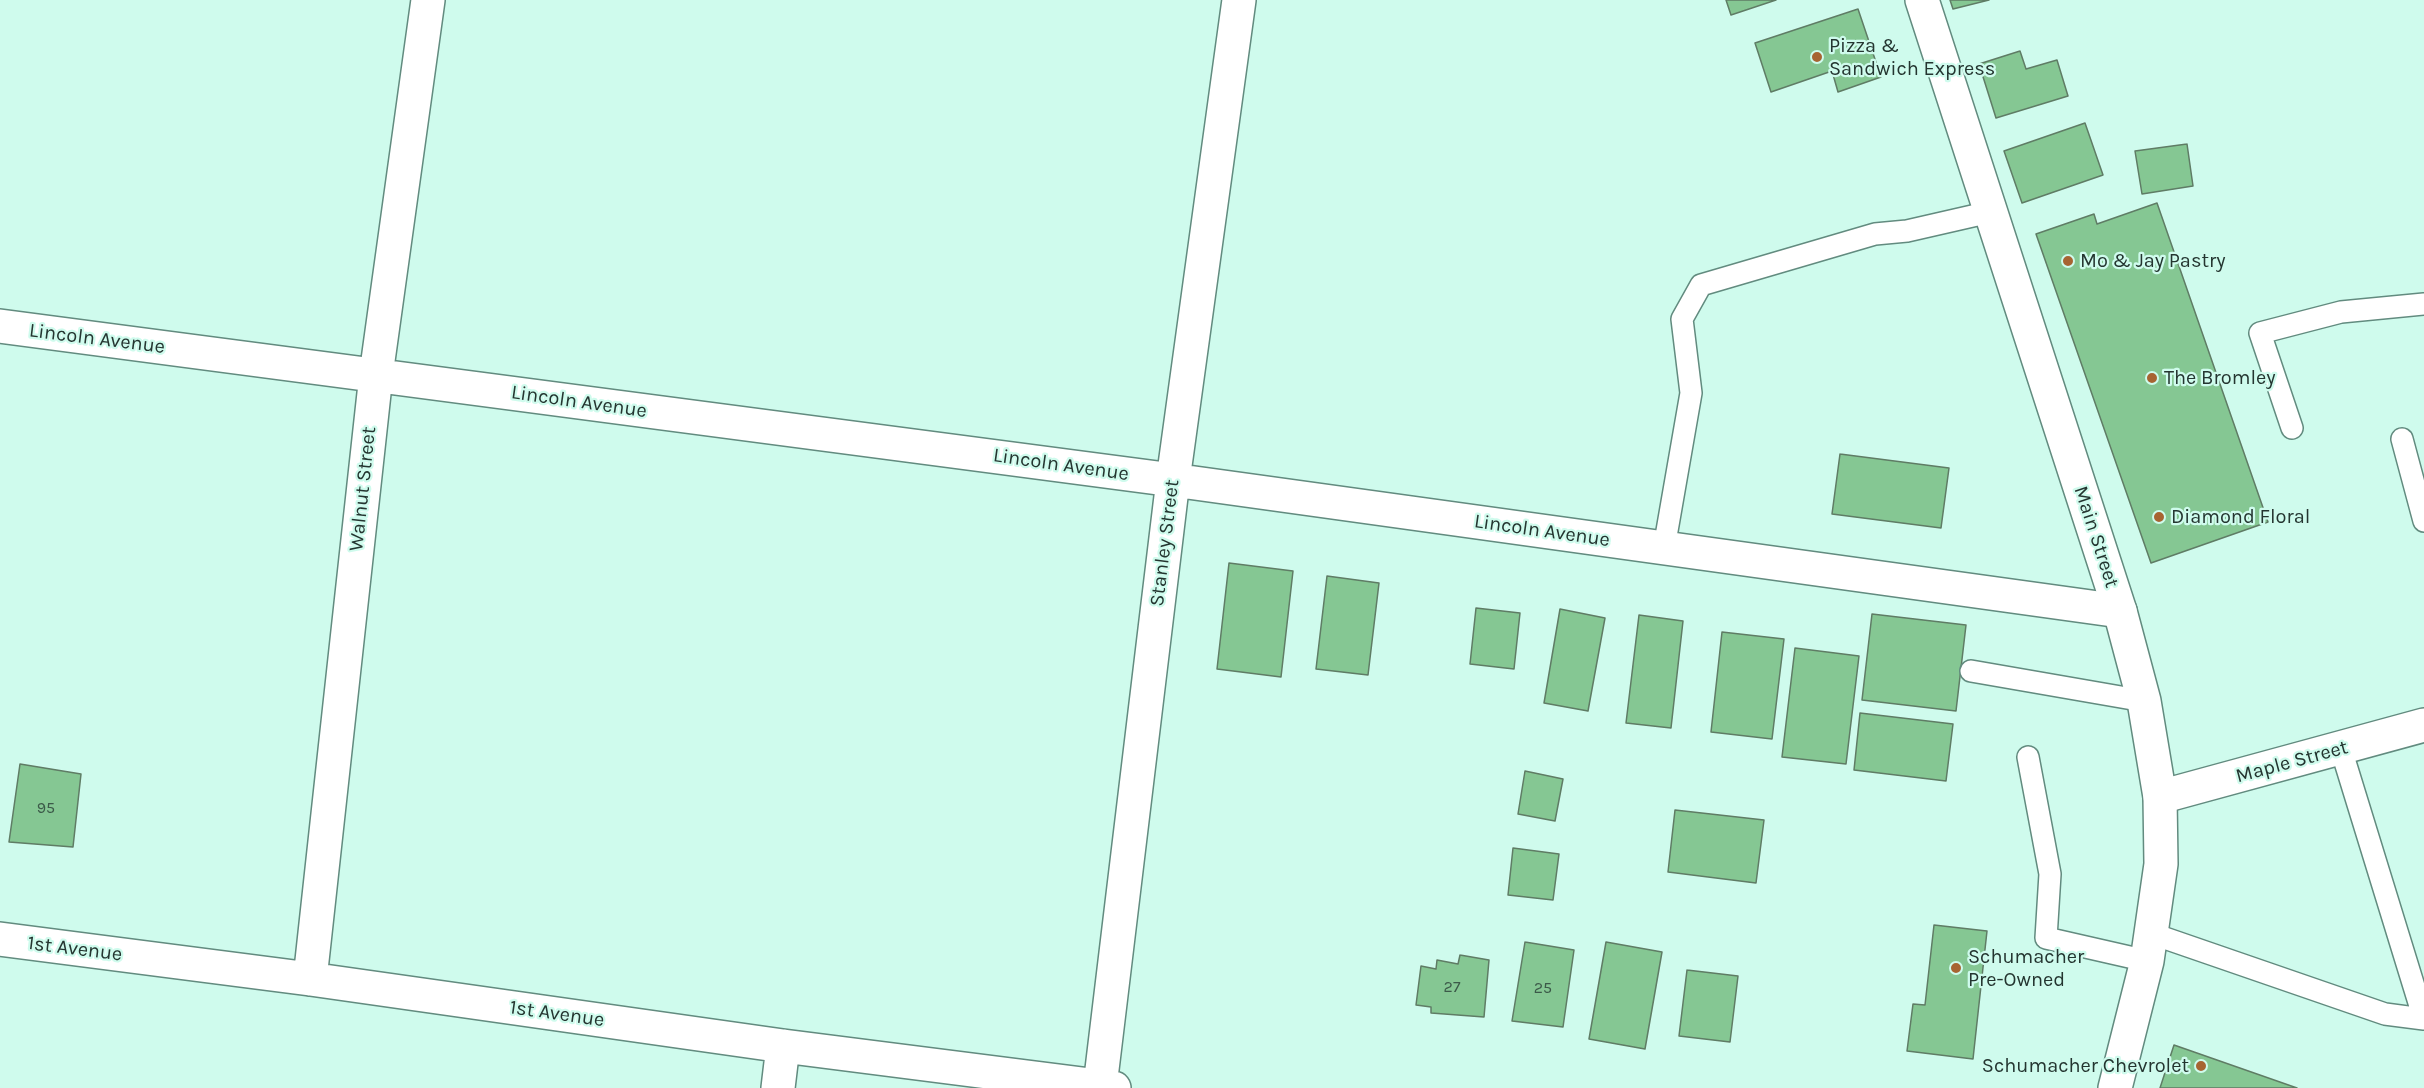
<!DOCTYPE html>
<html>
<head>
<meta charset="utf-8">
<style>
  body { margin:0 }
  canvas { display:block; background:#cffbed }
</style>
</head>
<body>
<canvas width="2424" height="1088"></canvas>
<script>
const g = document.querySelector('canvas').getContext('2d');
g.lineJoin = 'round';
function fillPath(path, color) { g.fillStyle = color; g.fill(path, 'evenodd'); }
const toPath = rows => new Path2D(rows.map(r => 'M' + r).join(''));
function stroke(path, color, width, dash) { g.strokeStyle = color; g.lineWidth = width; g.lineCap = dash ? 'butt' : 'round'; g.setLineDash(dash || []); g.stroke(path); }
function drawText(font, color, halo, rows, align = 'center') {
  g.font = font + ' Karla,sans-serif'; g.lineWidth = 4.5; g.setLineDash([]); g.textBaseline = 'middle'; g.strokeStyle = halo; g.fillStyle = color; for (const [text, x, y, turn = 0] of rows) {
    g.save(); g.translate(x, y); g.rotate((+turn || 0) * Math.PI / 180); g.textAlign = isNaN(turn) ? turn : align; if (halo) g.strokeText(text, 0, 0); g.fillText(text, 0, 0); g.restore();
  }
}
const building = toPath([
  [1726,0,1776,0,1731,15,1726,0],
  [1950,0,1989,0,1953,9,1950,0],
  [1858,9,1881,77,1838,92,1832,71,1771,92,1755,43,1858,9],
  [2020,51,2026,69,2057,60,2068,96,1996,118,1979,64,2020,51],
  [2085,123,2103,175,2022,203,2004,151,2085,123],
  [2187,144,2193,186,2142,194,2135,151,2187,144],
  [2157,203,2268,522,2151,563,2036,234,2094,214,2097,224,2157,203],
  [1840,454,1949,468,1941,528,1832,514,1840,454],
  [1229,563,1293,571,1281,677,1217,669,1229,563],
  [1327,576,1379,583,1368,675,1316,669,1327,576],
  [1476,608,1520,613,1514,669,1470,664,1476,608],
  [1560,609,1605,618,1588,711,1544,703,1560,609],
  [1872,614,1966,625,1956,711,1862,700,1872,614],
  [1639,615,1683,621,1671,728,1626,723,1639,615],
  [1722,632,1784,639,1772,739,1711,732,1722,632],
  [1795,648,1859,656,1846,764,1782,757,1795,648],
  [1860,713,1953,724,1946,781,1854,770,1860,713],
  [20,764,81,774,73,847,9,842,20,764],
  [1525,771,1563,779,1555,821,1518,814,1525,771],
  [1675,810,1764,820,1756,883,1668,872,1675,810],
  [1513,848,1559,854,1553,900,1508,895,1513,848],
  [1934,925,1987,931,1973,1059,1907,1051,1913,1004,1925,1005,1934,925],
  [1525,942,1574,950,1563,1027,1512,1021,1525,942],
  [1606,942,1662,952,1645,1049,1589,1039,1606,942],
  [1460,955,1489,960,1484,1017,1431,1013,1431,1007,1416,1005,1421,966,1436,969,1437,960,1458,964,1460,955],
  [1687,970,1738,976,1730,1042,1679,1036,1687,970],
  [2174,1045,2297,1088,2160,1088,2174,1045]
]);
const lane = toPath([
  [2292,428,2260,333,2341,312,2424,304],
  [2402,439,2424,521],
  [1664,548,1691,393,1682,319,1701,285,1875,234,1907,231,1990,212],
  [1971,671,2144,701],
  [2028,757,2050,874,2046,938,2147,961],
  [2153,934,2385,1014,2424,1019,2341,749]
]);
const street = toPath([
  [0,326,1173,480,2120,611],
  [2160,797,2424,725],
  [0,939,310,979,783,1046,1114,1088],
  [310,979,376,375,428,0],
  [1100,1086,1173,480,1239,0],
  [778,1088,783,1046]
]);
const secondary = toPath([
  [1922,0,2120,611,2144,701,2160,797,2161,864,2147,961,2115,1088]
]);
const markers = [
  [1817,57,6,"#a76432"],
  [2068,261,6,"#a76432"],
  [2152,378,6,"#a76432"],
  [2159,517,6,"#a76432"],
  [1956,968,6,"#a76432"],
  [2201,1066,6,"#a76432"]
];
const numberNames = [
  ["95",46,808],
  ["27",1452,987],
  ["25",1543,988]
];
const poiNames = [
  ["Pizza &",1829,46],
  ["Sandwich Express",1829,69],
  ["Mo & Jay Pastry",2080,261],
  ["The Bromley",2164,378],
  ["Diamond Floral",2171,517],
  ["Schumacher",1968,957],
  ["Pre-Owned",1968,980],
  ["Schumacher Chevrolet",2189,1066,"right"]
];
const streetNames = [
  ["Lincoln Avenue",97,339,7],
  ["Lincoln Avenue",579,402,8],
  ["Lincoln Avenue",1061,465,8],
  ["Walnut Street",363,489,-84],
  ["Lincoln Avenue",1542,531,8],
  ["Main Street",2096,537,72],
  ["Stanley Street",1165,543,-83],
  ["Maple Street",2292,762,-15],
  ["1st Avenue",75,949,7],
  ["1st Avenue",557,1014,8]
];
fillPath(building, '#85c793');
stroke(building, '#5f7c65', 1.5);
stroke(lane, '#628b7f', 24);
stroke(street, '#628b7f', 36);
stroke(secondary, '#628b7f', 36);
stroke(lane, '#fff', 21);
stroke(street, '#fff', 33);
stroke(secondary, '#fff', 33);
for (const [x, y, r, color] of markers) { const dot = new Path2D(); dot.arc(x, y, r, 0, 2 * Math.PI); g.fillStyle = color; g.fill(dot); stroke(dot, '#cffbed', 2); }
drawText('16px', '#3c5a49', null, numberNames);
drawText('20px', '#243530', '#cffbed', poiNames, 'left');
drawText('20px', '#243530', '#cffbed', streetNames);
</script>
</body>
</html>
